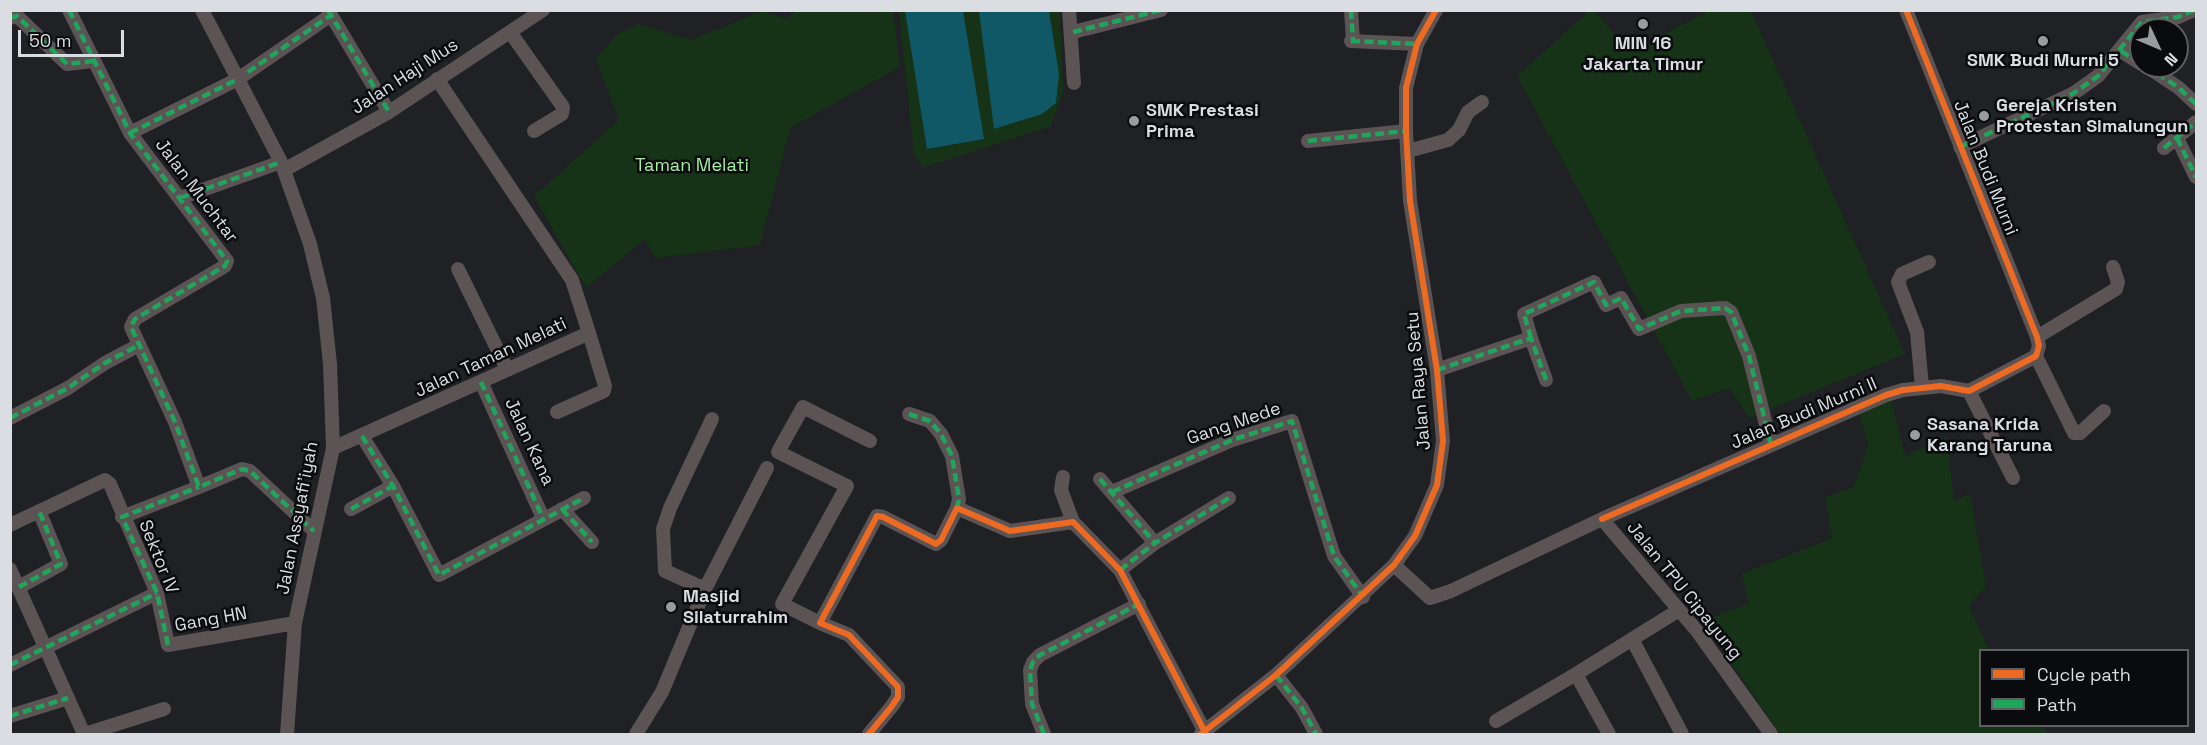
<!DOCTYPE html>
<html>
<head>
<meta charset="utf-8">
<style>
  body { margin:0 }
  #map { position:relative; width:2207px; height:745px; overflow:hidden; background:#1f2124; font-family:"Space Grotesk",sans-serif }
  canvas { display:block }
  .frame { position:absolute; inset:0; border:12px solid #dadde1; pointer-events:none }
  .legend { position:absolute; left:1979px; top:649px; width:210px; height:78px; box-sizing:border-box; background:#090b0d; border:2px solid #5d5f62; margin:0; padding:8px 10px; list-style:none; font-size:18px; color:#dadde1 }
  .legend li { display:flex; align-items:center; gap:12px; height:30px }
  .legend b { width:30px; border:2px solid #5d5f62 }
  .north { position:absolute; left:2129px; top:18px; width:60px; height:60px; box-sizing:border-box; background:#090b0d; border:2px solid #5d5f62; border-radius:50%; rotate:134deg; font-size:16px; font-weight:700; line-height:24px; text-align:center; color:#dadde1 }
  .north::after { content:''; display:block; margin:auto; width:21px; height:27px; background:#999b9f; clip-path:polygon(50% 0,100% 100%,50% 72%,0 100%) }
  .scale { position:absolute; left:18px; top:30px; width:106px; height:27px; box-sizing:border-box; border:3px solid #dadde1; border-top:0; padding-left:8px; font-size:18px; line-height:21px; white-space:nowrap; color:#dadde1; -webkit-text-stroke:4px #090b0d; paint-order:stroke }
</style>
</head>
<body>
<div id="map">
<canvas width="2207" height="745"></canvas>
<div class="frame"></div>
<ul class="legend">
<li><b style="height:8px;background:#ed6a23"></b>Cycle path</li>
<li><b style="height:8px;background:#20a55d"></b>Path</li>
</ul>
<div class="north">N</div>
<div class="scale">50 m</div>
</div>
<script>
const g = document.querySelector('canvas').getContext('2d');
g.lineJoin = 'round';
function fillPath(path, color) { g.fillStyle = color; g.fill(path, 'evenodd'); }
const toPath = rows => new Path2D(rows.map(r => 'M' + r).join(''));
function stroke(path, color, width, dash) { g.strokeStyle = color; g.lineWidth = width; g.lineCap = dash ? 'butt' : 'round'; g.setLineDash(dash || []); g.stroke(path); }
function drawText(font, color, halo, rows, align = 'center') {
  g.font = font + ' "Space Grotesk",sans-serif'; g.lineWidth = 5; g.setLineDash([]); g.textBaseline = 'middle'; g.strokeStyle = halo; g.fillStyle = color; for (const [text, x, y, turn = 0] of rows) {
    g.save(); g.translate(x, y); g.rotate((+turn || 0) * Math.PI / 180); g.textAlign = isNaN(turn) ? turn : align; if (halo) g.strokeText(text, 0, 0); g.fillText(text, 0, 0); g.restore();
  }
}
const green = toPath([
  [762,11,785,18,797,11,893,11,900,67,790,128,760,245,655,258,645,239,586,288,534,196,619,120,596,59,616,35,639,24,691,40],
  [899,11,1060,11,1063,91,1051,126,923,168,914,155],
  [1589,11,1595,11,1629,52,1709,11,1751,11,1905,354,1749,418,1730,388,1692,401,1517,76],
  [1890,395,1905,456,1947,436,1954,502,1970,493,1986,586,1969,606,1989,650,1980,650,1980,726,2041,726,2049,734,1780,734,1703,621,1749,603,1741,574,1832,538,1825,497,1854,487,1868,445,1858,408]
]);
const water = toPath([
  [905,11,963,11,984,139,927,149],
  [979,11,1049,11,1059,74,1056,103,1042,114,994,129]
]);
const minor = toPath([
  [69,10,130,133,227,261,225,266,135,319,131,327,175,422,199,487,242,469,250,471,314,531],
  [202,10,281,162,310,244,323,298,330,364,333,448,295,623,287,734],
  [328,10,389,112],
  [1069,10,1074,83],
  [1351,10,1353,41],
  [10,18,17,16,67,64,93,61],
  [510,32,563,107,562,114,534,131],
  [1073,32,1161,10],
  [1351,41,1417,44],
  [2121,51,2141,64],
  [2146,66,2179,88,2196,104],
  [130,133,238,79,331,15],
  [2177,138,2196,177],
  [1308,141,1406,131],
  [1960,147,2074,93,2098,76,2142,22,2178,17,2194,10],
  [2164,148,2196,122],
  [1408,151,1448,140,1459,130,1468,112,1482,102],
  [284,170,389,112,543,10],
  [180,198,281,162],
  [458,269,507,369],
  [2037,337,2116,289,2118,282,2113,267],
  [1531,338,1524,314,1594,282,1606,305,1621,298,1639,329,1681,311,1725,308,1731,312,1749,356,1771,445],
  [2036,356,2074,433,2080,433,2104,411],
  [1437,370,1531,338,1546,380],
  [481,382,543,518],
  [1922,387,1917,332,1898,282,1902,274,1929,262],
  [1969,391,2013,478],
  [557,412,604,391,605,386,589,333],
  [909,414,930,421,941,434,952,456,959,499,957,508],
  [10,418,68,388,105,363,139,345],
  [362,436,393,486,439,575,584,498],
  [333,448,589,333,572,280,437,79],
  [1063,477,1061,490,1073,522],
  [1100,479,1155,543],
  [1112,492,1232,440,1292,421,1334,556,1363,597],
  [351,509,393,486],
  [562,509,592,542],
  [122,517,199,487],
  [1602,519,1886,395,1903,390,1941,386,1969,391,2036,356,2039,346,2037,337,1906,10],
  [10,525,105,480,110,484,157,593,168,645,295,623],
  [1394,565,1430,598,1451,591,1602,519,1697,631,1771,734],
  [10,569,84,734],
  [1120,570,1155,543,1229,498],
  [19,587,61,564,39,511],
  [705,589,665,571,663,529,670,508,712,419],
  [820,623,782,604,847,486,778,452,803,407,870,441],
  [1632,639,1682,734],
  [10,665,157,593],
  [1576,674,1679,610],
  [1276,675,1302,708,1316,734],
  [10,716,68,698],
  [1496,721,1576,674,1609,734],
  [85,734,164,709],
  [636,734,662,692,705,589,767,468],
  [869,734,892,706,898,697,898,687,849,635,820,623,877,516,883,517,936,544,941,540,957,508,1010,531,1073,522,1120,570,1206,734],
  [1044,734,1032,704,1030,670,1033,662,1040,655,1139,604],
  [1201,734,1276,675,1394,565,1415,536,1437,485,1443,441,1437,370,1410,201,1406,131,1406,88,1417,44,1436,10]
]);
const quiet = toPath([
  [69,10,130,133,227,261,225,266,135,319,131,327,175,422,199,487,242,469,250,471,314,531],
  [328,10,389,112],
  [1351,10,1353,41],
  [10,18,17,16,67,64,93,61],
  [1073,32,1161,10],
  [1351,41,1417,44],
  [2121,51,2141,64],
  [2146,66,2179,88,2196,104],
  [248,72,331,15],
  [130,133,238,79],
  [2177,138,2196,177],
  [1308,141,1406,131],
  [1960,147,2074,93,2098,76,2142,22,2178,17,2194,10],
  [2164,148,2196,122],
  [180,198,281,162],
  [1531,338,1524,314,1594,282,1606,305,1621,298,1639,329,1681,311,1725,308,1731,312,1749,356,1771,445],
  [1437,370,1531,338,1546,380],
  [481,382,543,518],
  [909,414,930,421,941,434,952,456,959,499,957,508],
  [10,418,68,388,105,363,139,345],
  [362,436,393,486,439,575,584,498],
  [1100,479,1155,543],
  [1112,492,1232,440,1292,421,1334,556,1363,597],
  [351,509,393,486],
  [562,509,592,542],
  [1120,570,1155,543,1229,498],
  [19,587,61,564,39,511],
  [168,645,157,593,122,517,199,487],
  [10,665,157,593],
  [1276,675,1302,708,1316,734],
  [10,716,68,698],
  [1044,734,1032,704,1030,670,1033,662,1040,655,1139,604]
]);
const cycleway = toPath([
  [1602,519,1886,395,1903,390,1941,386,1969,391,2036,356,2039,346,2037,337,1906,10],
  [869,734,892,706,898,697,898,687,849,635,820,623,877,516,883,517,936,544,941,540,957,508,1010,531,1073,522,1120,570,1206,734],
  [1201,734,1276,675,1394,565,1415,536,1437,485,1443,441,1437,370,1410,201,1406,131,1406,88,1417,44,1436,10]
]);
const markers = [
  [1643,24,6,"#999b9f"],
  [2043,41,6,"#999b9f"],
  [1984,116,6,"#999b9f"],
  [1134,121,6,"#999b9f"],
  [1915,435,6,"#999b9f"],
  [671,607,6,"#999b9f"]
];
const poiNames = [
  ["MIN 16",1643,44,"center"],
  ["Jakarta Timur",1643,65,"center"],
  ["SMK Budi Murni 5",2043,61,"center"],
  ["Gereja Kristen",1996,106],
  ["Protestan Simalungun",1996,127],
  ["SMK Prestasi",1146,111],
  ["Prima",1146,132],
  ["Sasana Krida",1927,425],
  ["Karang Taruna",1927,446],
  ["Masjid",683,597],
  ["Silaturrahim",683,618]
];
const streetNames = [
  ["Jalan Haji Mus",405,77,-33],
  ["Jalan Budi Murni",1985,168,68],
  ["Jalan Muchtar",196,191,53],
  ["Jalan Taman Melati",491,358,-25],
  ["Jalan Raya Setu",1419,381,-95],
  ["Jalan Budi Murni II",1804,414,-23],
  ["Gang Mede",1234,424,-19],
  ["Jalan Kana",529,442,65],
  ["Jalan Assyafi'iyah",298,518,-79],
  ["Sektor IV",158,557,68],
  ["Jalan TPU Cipayung",1684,591,51],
  ["Gang HN",211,620,-10]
];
const parkNames = [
  ["Taman Melati",692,166]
];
fillPath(green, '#163217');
fillPath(water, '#105866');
stroke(minor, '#5c5354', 14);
stroke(quiet, '#20a55d', 4.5, [9, 4.5]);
stroke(cycleway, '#ed6a23', 6);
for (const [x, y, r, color] of markers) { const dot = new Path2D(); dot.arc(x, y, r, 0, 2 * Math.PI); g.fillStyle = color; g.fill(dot); stroke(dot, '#090b0d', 2); }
drawText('bold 18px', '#dadde1', '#090b0d', poiNames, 'left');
drawText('18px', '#dadde1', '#090b0d', streetNames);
drawText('18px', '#a5eba1', '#090b0d', parkNames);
</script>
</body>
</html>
